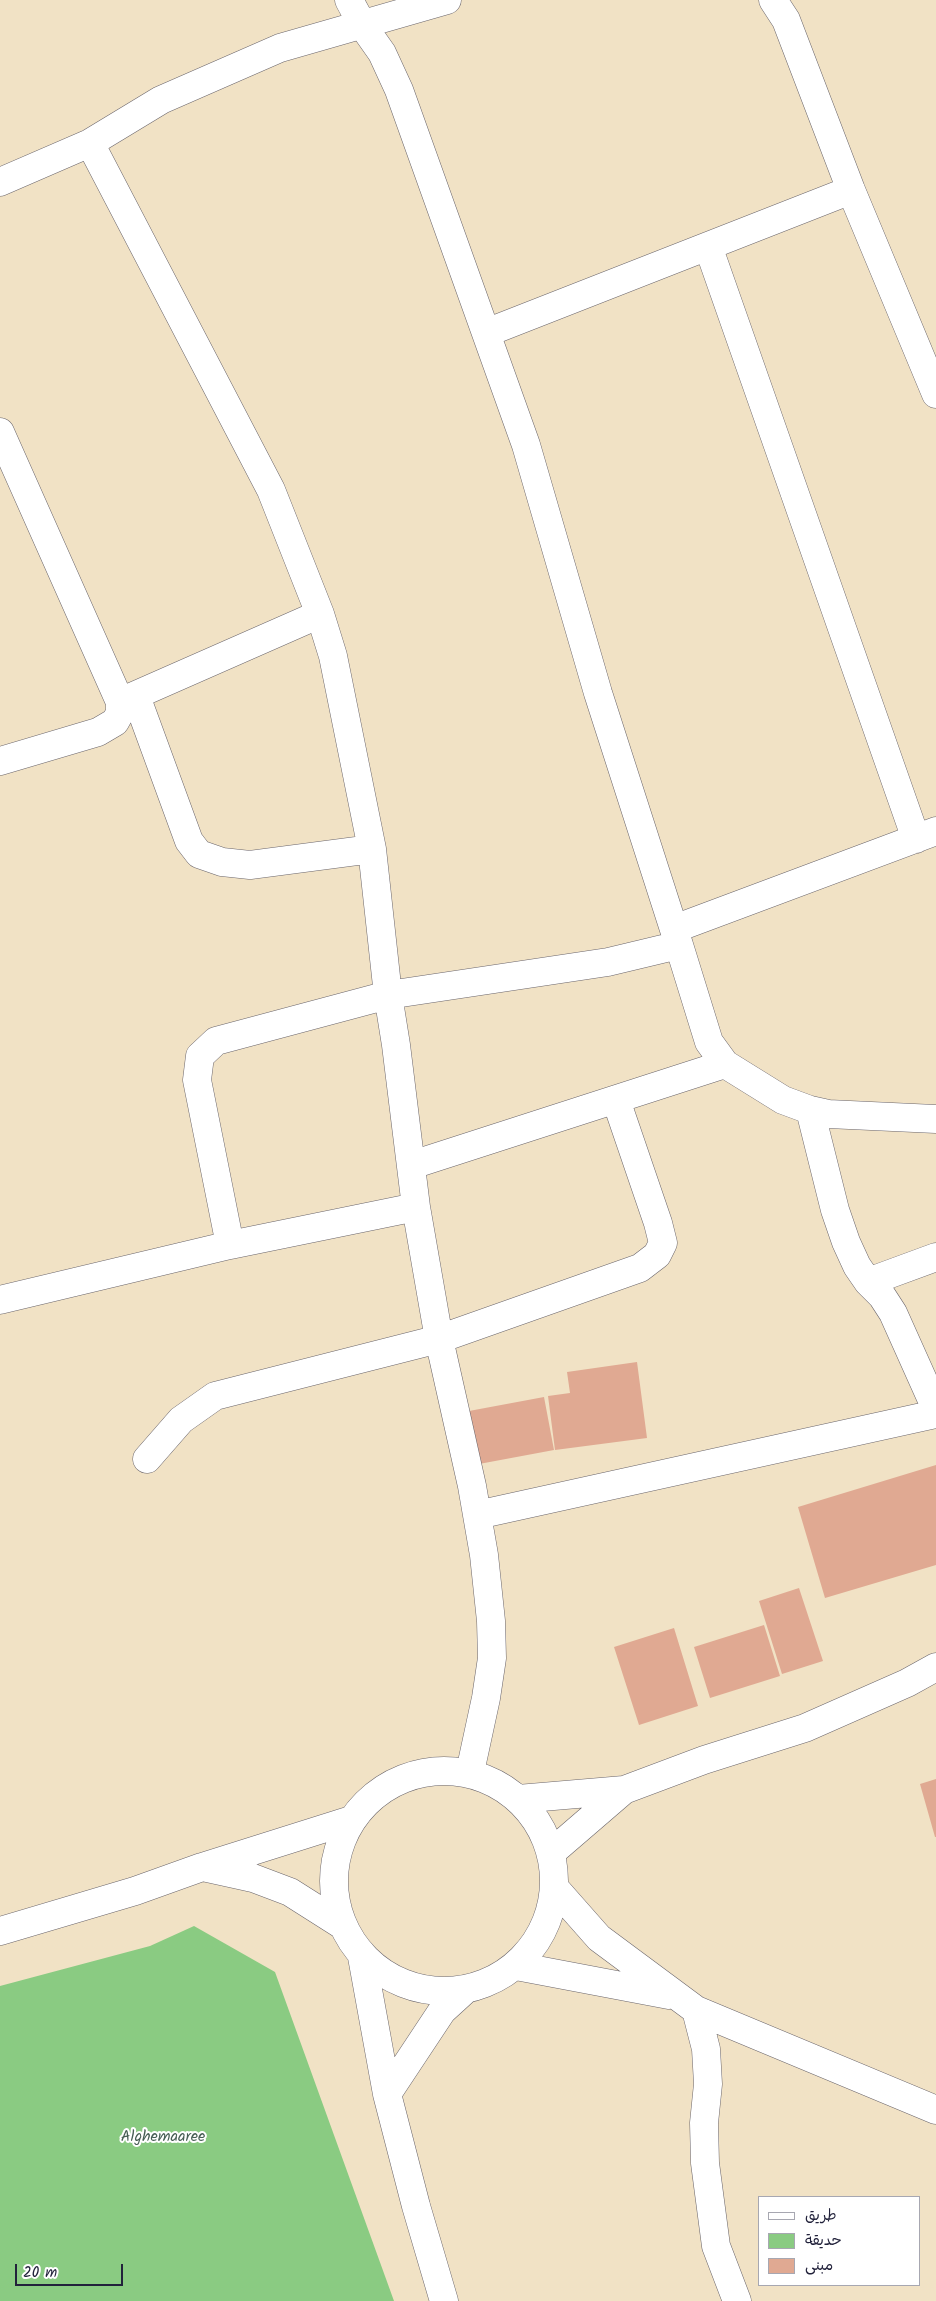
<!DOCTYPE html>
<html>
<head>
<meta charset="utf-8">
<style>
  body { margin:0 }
  #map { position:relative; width:936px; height:2301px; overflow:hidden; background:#f1e2c5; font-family:Kalam,"Playpen Sans Arabic",sans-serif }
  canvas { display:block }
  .legend { position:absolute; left:758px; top:2196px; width:162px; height:90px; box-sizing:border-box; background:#fff; border:1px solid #a7a7b1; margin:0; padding:6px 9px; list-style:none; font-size:15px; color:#22223b }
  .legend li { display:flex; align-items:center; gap:10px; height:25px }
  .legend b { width:25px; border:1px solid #a7a7b1 }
  .scale { position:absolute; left:15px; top:2264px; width:108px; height:22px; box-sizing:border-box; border:2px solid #22223b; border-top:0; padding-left:6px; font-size:15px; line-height:18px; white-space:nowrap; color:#22223b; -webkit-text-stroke:4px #fff; paint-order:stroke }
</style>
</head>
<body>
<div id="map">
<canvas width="936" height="2301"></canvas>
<ul class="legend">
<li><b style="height:6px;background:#fff"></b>طريق</li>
<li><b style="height:14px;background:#8acb82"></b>حديقة</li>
<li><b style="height:14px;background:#e0a992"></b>مبنى</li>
</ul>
<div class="scale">20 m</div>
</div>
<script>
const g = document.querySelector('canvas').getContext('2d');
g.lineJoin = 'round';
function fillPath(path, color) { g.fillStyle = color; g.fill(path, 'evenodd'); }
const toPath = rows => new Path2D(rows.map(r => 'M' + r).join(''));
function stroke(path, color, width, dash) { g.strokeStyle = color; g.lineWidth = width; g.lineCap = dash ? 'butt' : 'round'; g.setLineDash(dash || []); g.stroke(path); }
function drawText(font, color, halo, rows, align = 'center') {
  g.font = font + ' Kalam,sans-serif'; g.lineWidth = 4; g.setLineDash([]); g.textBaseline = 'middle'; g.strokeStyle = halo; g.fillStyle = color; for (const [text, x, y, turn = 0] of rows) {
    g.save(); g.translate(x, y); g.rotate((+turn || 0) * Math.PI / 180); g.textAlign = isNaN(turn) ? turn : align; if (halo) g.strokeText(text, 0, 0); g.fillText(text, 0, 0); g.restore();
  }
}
const green = toPath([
  [194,1926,275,1972,394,2301,0,2301,0,1986,150,1946]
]);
const building = toPath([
  [637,1362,647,1438,555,1450,548,1396,570,1393,567,1372],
  [544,1397,554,1450,479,1464,469,1411],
  [936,1465,936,1565,825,1598,798,1507],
  [799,1588,823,1661,782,1674,759,1601],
  [764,1625,780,1676,710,1698,694,1647],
  [674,1628,698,1706,639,1725,614,1647],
  [936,1779,936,1837,935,1837,920,1784]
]);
const minor = toPath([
  [773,0,786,20,851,190,936,394],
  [90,143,271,490,320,614,333,656,372,849,388,995,396,1045,416,1207,439,1339,472,1486,484,1555,491,1621,492,1658,486,1698,470,1772],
  [0,182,90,143,161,100,280,48,447,0],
  [708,246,916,839],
  [486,333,851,190],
  [0,432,120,702],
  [136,696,189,841,199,854,222,862,250,865,372,849],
  [0,761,98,732,115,722,120,713,120,702,320,614],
  [674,929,936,831],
  [679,945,709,1042,725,1064,783,1100,810,1110,828,1114,936,1119],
  [810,1110,835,1210,846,1242,857,1266,868,1282,882,1296,893,1313,936,1409],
  [412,1165,725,1064],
  [230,1245,416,1207],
  [868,1282,936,1257],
  [0,1300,230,1245,197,1080,200,1056,216,1041,388,995,608,962,679,945,598,693,526,445,399,90,382,53,363,26,349,0],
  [147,1459,181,1420,215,1396,439,1339,640,1268,657,1255,663,1243,658,1223,616,1100],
  [477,1515,936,1414],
  '334 1881a110 110 0 1 1 220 0a110 110 0 1 1-220 0Z',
  [518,1799,624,1790,704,1760,805,1728,907,1683,936,1667],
  [552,1852,624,1790],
  [203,1867,253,1878,290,1892,342,1925],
  [554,1887,599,1938,696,2010,936,2110],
  [0,1931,135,1891,202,1867,351,1820],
  [362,1957,387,2094,416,2206,444,2301],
  [516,1966,669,1995],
  [696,2010,706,2049,708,2084,704,2123,705,2163,716,2246,737,2301],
  [387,2094,442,2011,465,1990]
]);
const parkNames = [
  ["Alghemaaree",163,2138]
];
fillPath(green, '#8acb82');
fillPath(building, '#e0a992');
stroke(minor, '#6a656b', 29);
stroke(minor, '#fff', 28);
drawText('16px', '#465d54', '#fff', parkNames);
</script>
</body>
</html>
